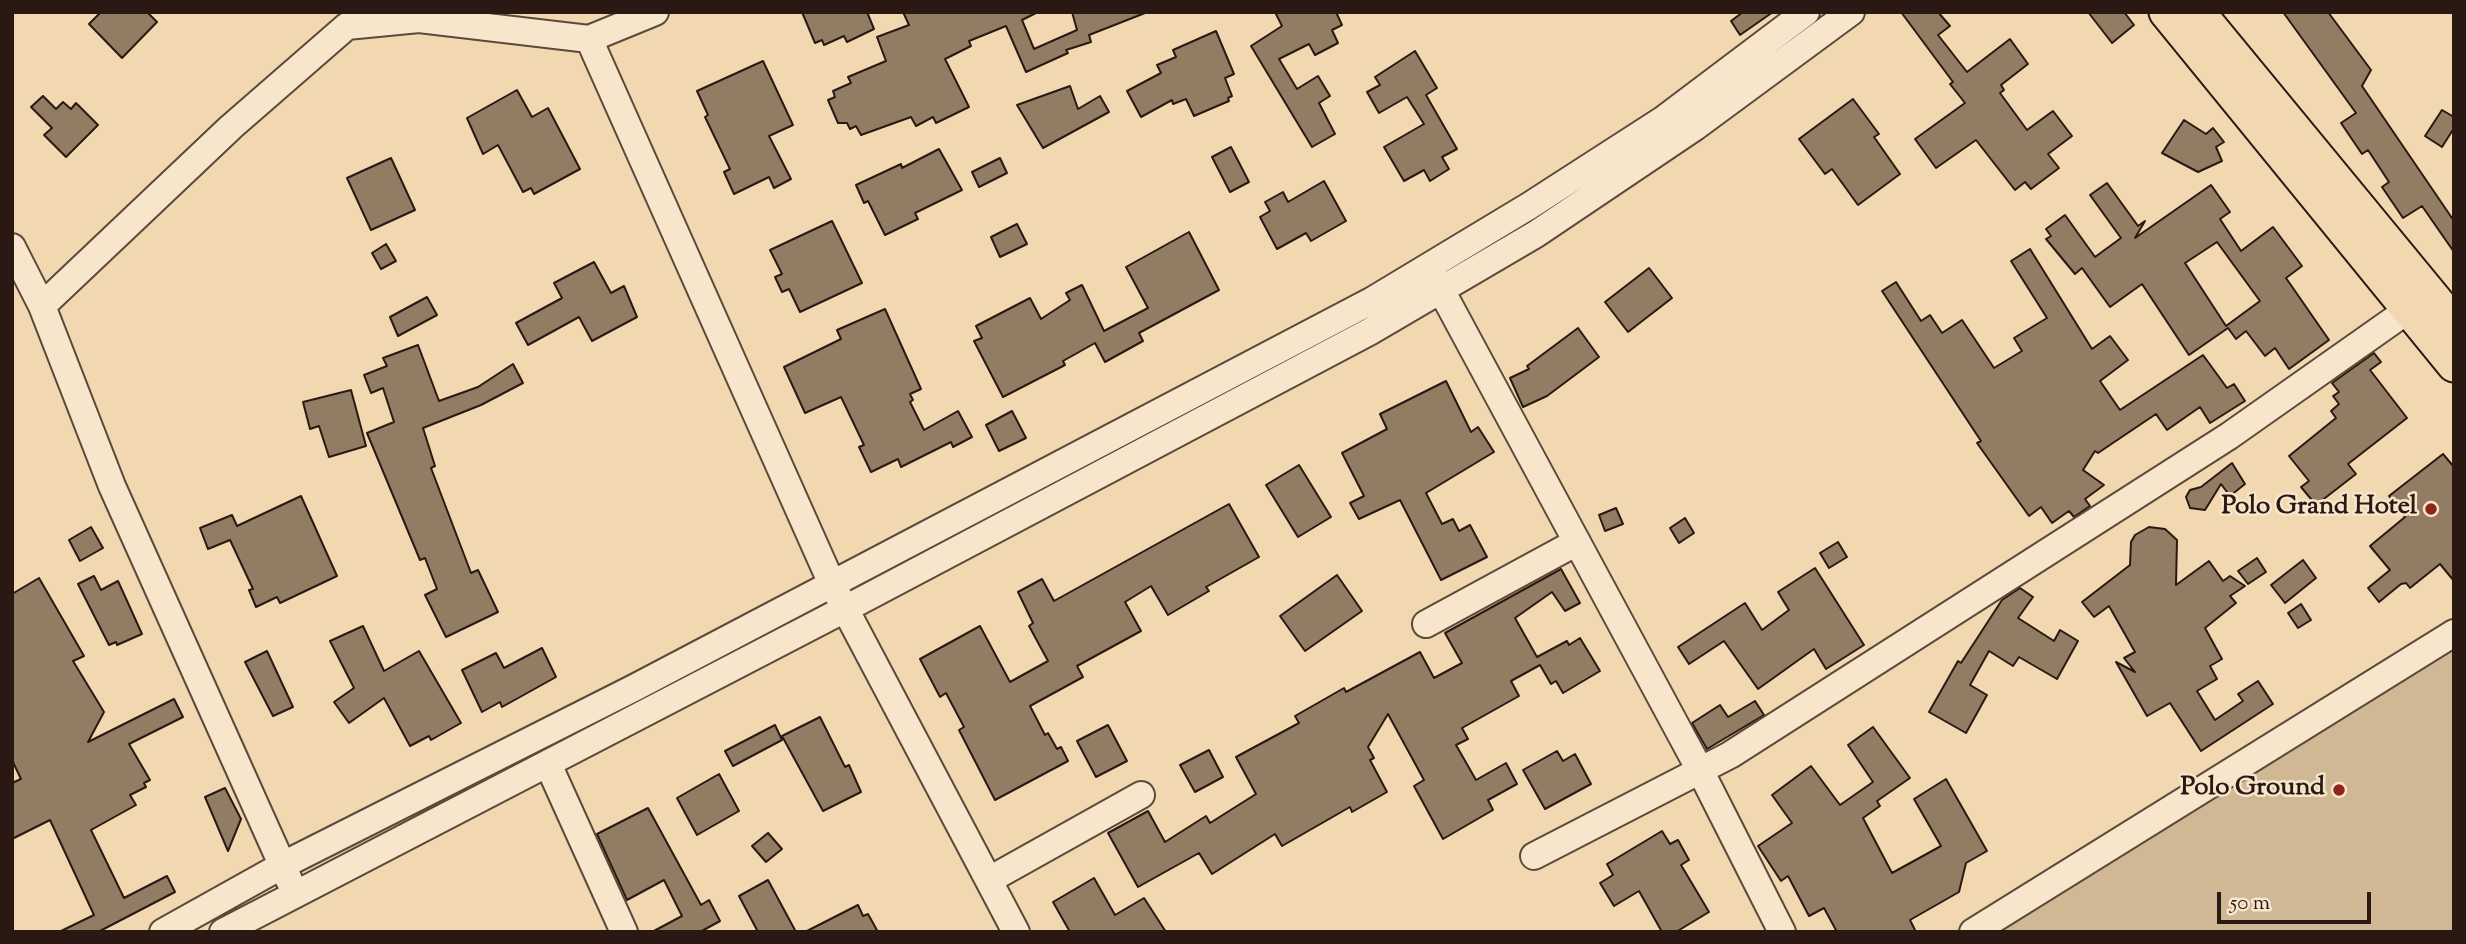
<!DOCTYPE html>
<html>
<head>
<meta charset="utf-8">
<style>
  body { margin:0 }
  #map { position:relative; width:2466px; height:944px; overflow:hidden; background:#f2d8b0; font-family:"Sorts Mill Goudy",serif }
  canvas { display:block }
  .frame { position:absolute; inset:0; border:14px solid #291912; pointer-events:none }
  .scale { position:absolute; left:2217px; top:892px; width:154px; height:32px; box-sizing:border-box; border:4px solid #291912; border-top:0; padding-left:9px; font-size:21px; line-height:24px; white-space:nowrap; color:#291912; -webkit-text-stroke:5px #f7e6cc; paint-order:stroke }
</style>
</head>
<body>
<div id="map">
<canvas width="2466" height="944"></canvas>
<div class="frame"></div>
<div class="scale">50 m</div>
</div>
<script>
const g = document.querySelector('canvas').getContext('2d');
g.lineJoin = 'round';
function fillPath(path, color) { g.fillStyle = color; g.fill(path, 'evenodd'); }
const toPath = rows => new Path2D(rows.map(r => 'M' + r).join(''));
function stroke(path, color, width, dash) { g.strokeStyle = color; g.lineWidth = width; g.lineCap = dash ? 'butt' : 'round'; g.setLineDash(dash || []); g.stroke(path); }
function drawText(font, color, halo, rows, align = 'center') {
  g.font = font + ' "Sorts Mill Goudy",serif'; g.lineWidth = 5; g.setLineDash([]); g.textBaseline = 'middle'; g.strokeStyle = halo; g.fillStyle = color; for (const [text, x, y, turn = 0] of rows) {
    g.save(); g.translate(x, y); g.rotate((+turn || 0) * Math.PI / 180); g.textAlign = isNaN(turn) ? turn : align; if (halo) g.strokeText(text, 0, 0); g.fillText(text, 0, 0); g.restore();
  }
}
const green = toPath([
  [2454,648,2454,932,1995,932]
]);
const building = toPath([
  [101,12,147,12,157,22,122,58,89,24,101,12],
  [802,12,867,12,874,29,847,42,844,36,824,45,822,40,815,43,802,12],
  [903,12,1038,12,1022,20,1034,49,1077,30,1072,12,1145,13,1089,35,1091,42,1066,50,1068,53,1026,72,1006,26,969,41,971,46,945,59,969,107,936,123,933,117,916,126,911,117,861,135,856,126,850,129,847,123,838,123,828,100,835,97,833,91,851,83,848,77,886,61,877,37,909,25,903,12],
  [1275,12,1336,12,1342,25,1332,30,1338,43,1315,55,1309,44,1279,59,1297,89,1318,76,1330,96,1319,103,1335,134,1312,147,1251,46,1282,26,1275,12],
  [1743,12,1773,12,1740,35,1731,21,1743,12],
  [1901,12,1938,12,1950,26,1938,35,1967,72,2010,39,2028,64,2001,85,2004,90,2000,93,2027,130,2053,111,2072,136,2048,154,2059,168,2031,189,2025,182,2015,190,1976,140,1936,168,1915,139,1965,103,1950,84,1953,82,1901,12],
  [2088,12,2124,12,2134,25,2112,43,2088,12],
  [2283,12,2328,12,2371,70,2362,86,2454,221,2454,252,2422,206,2403,218,2382,187,2389,182,2368,150,2362,154,2341,123,2356,113,2283,12],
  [1216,31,1234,74,1225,78,1232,96,1228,98,1229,101,1194,116,1186,99,1173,104,1172,100,1141,117,1127,91,1161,73,1157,65,1176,57,1173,50,1216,31],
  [1415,51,1437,88,1426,95,1457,149,1442,157,1449,169,1430,181,1424,170,1404,181,1384,147,1424,124,1407,97,1379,113,1367,92,1380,85,1375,77,1415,51],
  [763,61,793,125,769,136,791,179,774,188,769,177,734,194,724,172,730,169,705,117,708,115,697,91,763,61],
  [1070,86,1078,109,1100,96,1109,112,1043,148,1017,105,1070,86],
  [517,90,532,117,548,108,580,169,534,194,531,188,523,192,498,145,483,154,467,118,517,90],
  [43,96,56,109,63,102,71,109,76,103,98,125,66,157,44,135,52,128,31,107,43,96],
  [1853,99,1879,134,1874,137,1900,174,1858,205,1832,169,1825,174,1799,139,1853,99],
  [2442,110,2454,117,2454,128,2442,147,2425,136,2442,110],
  [2184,120,2206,134,2213,128,2224,142,2216,147,2222,161,2198,172,2162,153,2184,120],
  [1231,147,1249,182,1230,192,1212,157,1231,147],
  [939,149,962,190,915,213,918,219,885,235,868,201,864,203,856,185,901,164,902,168,939,149],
  [391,158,415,210,371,230,347,178,391,158],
  [1000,158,1007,173,979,187,972,172,1000,158],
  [1324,181,1346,221,1311,241,1306,233,1277,249,1260,217,1270,211,1265,202,1283,192,1288,202,1324,181],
  [2107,183,2138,226,2145,221,2135,238,2211,185,2230,212,2220,219,2241,251,2273,227,2302,266,2286,278,2329,340,2289,369,2275,348,2265,356,2246,331,2236,339,2228,328,2189,355,2142,284,2110,307,2082,268,2075,274,2046,239,2051,236,2046,229,2065,215,2095,257,2121,238,2090,195,2107,183],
  [2217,242,2260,301,2226,326,2185,263,2217,242],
  [832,221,862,283,800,312,789,289,782,292,775,277,782,274,770,250,832,221],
  [1017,224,1027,244,1000,257,991,237,1017,224],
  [1189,232,1219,290,1139,333,1143,341,1105,362,1095,343,1063,361,1065,365,1003,397,974,341,982,338,976,326,1030,298,1041,319,1070,300,1066,293,1082,285,1104,331,1148,308,1126,267,1189,232],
  [386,244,396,261,381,269,372,253,386,244],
  [2030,249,2092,349,2110,336,2128,360,2100,381,2120,410,2203,355,2227,388,2234,384,2245,401,2210,423,2200,407,2167,430,2156,414,2098,453,2095,451,2083,470,2104,485,2085,499,2090,506,2074,517,2069,511,2052,523,2041,507,2029,516,1977,443,1981,441,1882,291,1896,282,1921,321,1930,315,1942,333,1962,320,1994,368,2022,351,2014,338,2047,318,2011,261,2030,249],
  [594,262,611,293,624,286,637,317,592,341,579,317,528,345,516,323,562,298,554,283,594,262],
  [1649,268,1672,298,1628,332,1605,302,1649,268],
  [427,297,437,315,398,336,390,317,427,297],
  [885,309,921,389,910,394,913,400,910,402,924,430,958,411,972,437,953,447,951,442,901,467,898,459,871,472,859,447,864,445,841,397,805,413,784,367,841,339,837,330,885,309],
  [1578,328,1599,357,1547,396,1523,407,1510,378,1529,369,1527,366,1578,328],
  [418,345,439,401,478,387,513,364,523,383,481,405,423,428,435,466,431,468,471,573,478,570,498,612,446,637,425,595,437,589,425,558,420,560,367,433,394,422,383,388,371,393,364,375,387,366,383,358,418,345],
  [2374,353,2381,362,2370,370,2407,418,2348,464,2356,474,2316,505,2301,487,2309,481,2289,456,2336,418,2331,411,2339,404,2333,396,2339,392,2332,383,2374,353],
  [1446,381,1471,432,1478,427,1494,452,1426,493,1442,524,1453,519,1459,531,1470,525,1487,557,1441,580,1400,500,1359,519,1350,503,1364,496,1342,453,1387,429,1380,414,1446,381],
  [351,390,366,446,329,457,319,426,310,429,303,402,351,390],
  [1012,411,1026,438,999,451,986,425,1012,411],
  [2443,454,2454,467,2454,581,2440,564,2410,588,2406,583,2401,584,2379,602,2368,588,2390,570,2370,546,2405,517,2389,496,2443,454],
  [2232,463,2245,484,2230,496,2221,484,2205,510,2190,508,2186,497,2190,490,2201,487,2232,463],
  [1299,465,1331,517,1298,537,1266,485,1299,465],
  [301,496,337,576,280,603,277,597,256,607,249,590,253,589,230,540,208,549,200,528,232,515,237,526,301,496],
  [1229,504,1259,557,1206,587,1209,591,1168,615,1151,586,1125,602,1141,631,1077,666,1083,677,1030,706,1045,735,1048,733,1057,749,1061,747,1068,761,995,800,959,730,964,727,946,693,940,697,920,659,980,626,1010,682,1048,661,1029,626,1033,623,1018,592,1042,579,1054,601,1229,504],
  [1616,508,1623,524,1605,531,1599,515,1616,508],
  [1685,518,1694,533,1679,543,1670,528,1685,518],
  [91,527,103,548,80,561,69,540,91,527],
  [2149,527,2165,529,2177,540,2176,585,2209,561,2223,581,2230,576,2245,586,2230,596,2236,603,2205,628,2222,659,2210,666,2217,679,2197,691,2215,720,2243,701,2238,694,2258,681,2273,704,2201,751,2170,703,2147,716,2116,662,2135,672,2124,658,2135,652,2109,606,2094,617,2082,602,2130,565,2131,542,2135,535,2149,527],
  [1838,542,1847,557,1829,568,1820,553,1838,542],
  [2257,558,2266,572,2248,584,2238,571,2257,558],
  [2303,560,2316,578,2285,603,2271,585,2303,560],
  [1815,568,1864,645,1826,669,1814,649,1758,689,1724,641,1689,664,1678,647,1745,603,1762,630,1789,610,1778,592,1815,568],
  [1561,569,1580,603,1565,611,1552,592,1515,618,1537,657,1567,641,1569,645,1580,638,1600,671,1563,693,1556,681,1551,684,1540,665,1511,681,1519,696,1462,728,1468,739,1456,745,1476,780,1506,763,1517,784,1488,800,1493,810,1443,839,1414,786,1424,780,1388,714,1368,747,1374,758,1370,760,1387,792,1352,812,1350,807,1282,846,1275,834,1212,874,1199,853,1138,887,1108,833,1148,811,1165,842,1206,816,1210,823,1256,794,1236,757,1299,723,1295,716,1344,688,1346,692,1420,652,1434,678,1462,663,1445,633,1561,569],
  [1337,575,1362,611,1305,651,1280,616,1337,575],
  [94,576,101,590,118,581,142,634,117,645,116,642,109,645,78,584,94,576],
  [39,578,84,656,73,661,104,712,88,742,174,699,183,717,129,744,150,780,144,783,146,787,130,795,136,805,91,830,124,898,167,876,175,892,98,932,59,932,94,915,50,820,12,839,12,783,21,779,12,760,12,594,39,578],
  [2020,588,2033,597,2018,618,2054,641,2060,630,2078,641,2057,679,2019,657,2013,666,1989,651,1970,685,1987,695,1966,733,1929,712,1958,661,1961,663,2002,600,2020,588],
  [2301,604,2311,620,2298,628,2288,613,2301,604],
  [363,626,384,671,419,651,461,723,431,740,429,736,410,746,384,698,349,723,334,702,354,688,330,641,363,626],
  [542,648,556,677,502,707,500,702,482,712,462,670,496,653,504,668,542,648],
  [267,651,293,707,273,716,245,662,267,651],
  [1755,701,1764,715,1707,749,1692,723,1720,705,1728,717,1755,701],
  [820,717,845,767,849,765,861,792,823,811,782,736,820,717],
  [775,725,782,740,733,766,725,751,775,725],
  [1108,725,1127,761,1096,777,1077,741,1108,725],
  [1873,727,1910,778,1877,801,1880,806,1863,818,1892,873,1941,846,1914,799,1946,779,1987,851,1966,863,1959,892,1910,920,1916,932,1837,932,1824,908,1809,916,1788,876,1781,881,1758,846,1792,823,1772,795,1811,766,1840,805,1873,782,1848,745,1873,727],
  [1209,750,1223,777,1195,792,1180,765,1209,750],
  [1557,751,1563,761,1575,754,1591,784,1545,809,1523,770,1557,751],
  [719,774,739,811,697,835,677,798,719,774],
  [225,788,241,819,228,851,205,797,225,788],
  [648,808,701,905,709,900,720,921,700,932,652,932,682,916,664,880,627,900,597,834,648,808],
  [1662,831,1670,844,1678,840,1689,860,1681,865,1709,912,1676,932,1662,932,1639,891,1614,906,1600,883,1613,875,1607,864,1662,831],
  [768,833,782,849,766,862,752,846,768,833],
  [1094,878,1115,915,1144,898,1166,932,1070,932,1053,902,1094,878],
  [768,880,796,932,758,932,739,896,768,880],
  [858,905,863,916,868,914,878,932,805,932,858,905]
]);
const minor = toPath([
  [589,39,832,584,1016,932],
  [12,247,42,306,112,486,289,880],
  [1433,275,1701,772,1782,932],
  [42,306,231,127,347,26,419,19,589,39,655,12],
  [1426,624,1577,542],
  [548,764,624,932],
  [1534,856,1730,755,2229,436,2408,310],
  [989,880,1141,795],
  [163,932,283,865,634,688,1373,300,1529,206,1664,119,1806,12],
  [223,932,845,609,1369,332,1536,234,1695,127,1851,12],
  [1973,932,2454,633]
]);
const major = toPath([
  [2166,12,2454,365],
  [2198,12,2454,323]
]);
const markers = [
  [2431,509,7,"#8f2418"],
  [2339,790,7,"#8f2418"]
];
const poiNames = [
  ["Polo Grand Hotel",2417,509],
  ["Polo Ground",2325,790]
];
fillPath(green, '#d0b895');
fillPath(building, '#927c64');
stroke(building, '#291912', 2);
stroke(minor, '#5b493a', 30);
stroke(major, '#291912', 37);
stroke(minor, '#f7e6cc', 26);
stroke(major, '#f2d8b0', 33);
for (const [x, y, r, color] of markers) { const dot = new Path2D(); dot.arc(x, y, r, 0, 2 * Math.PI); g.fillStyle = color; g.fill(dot); stroke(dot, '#f7e6cc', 2.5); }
drawText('bold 26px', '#291912', '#f7e6cc', poiNames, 'right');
</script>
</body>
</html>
